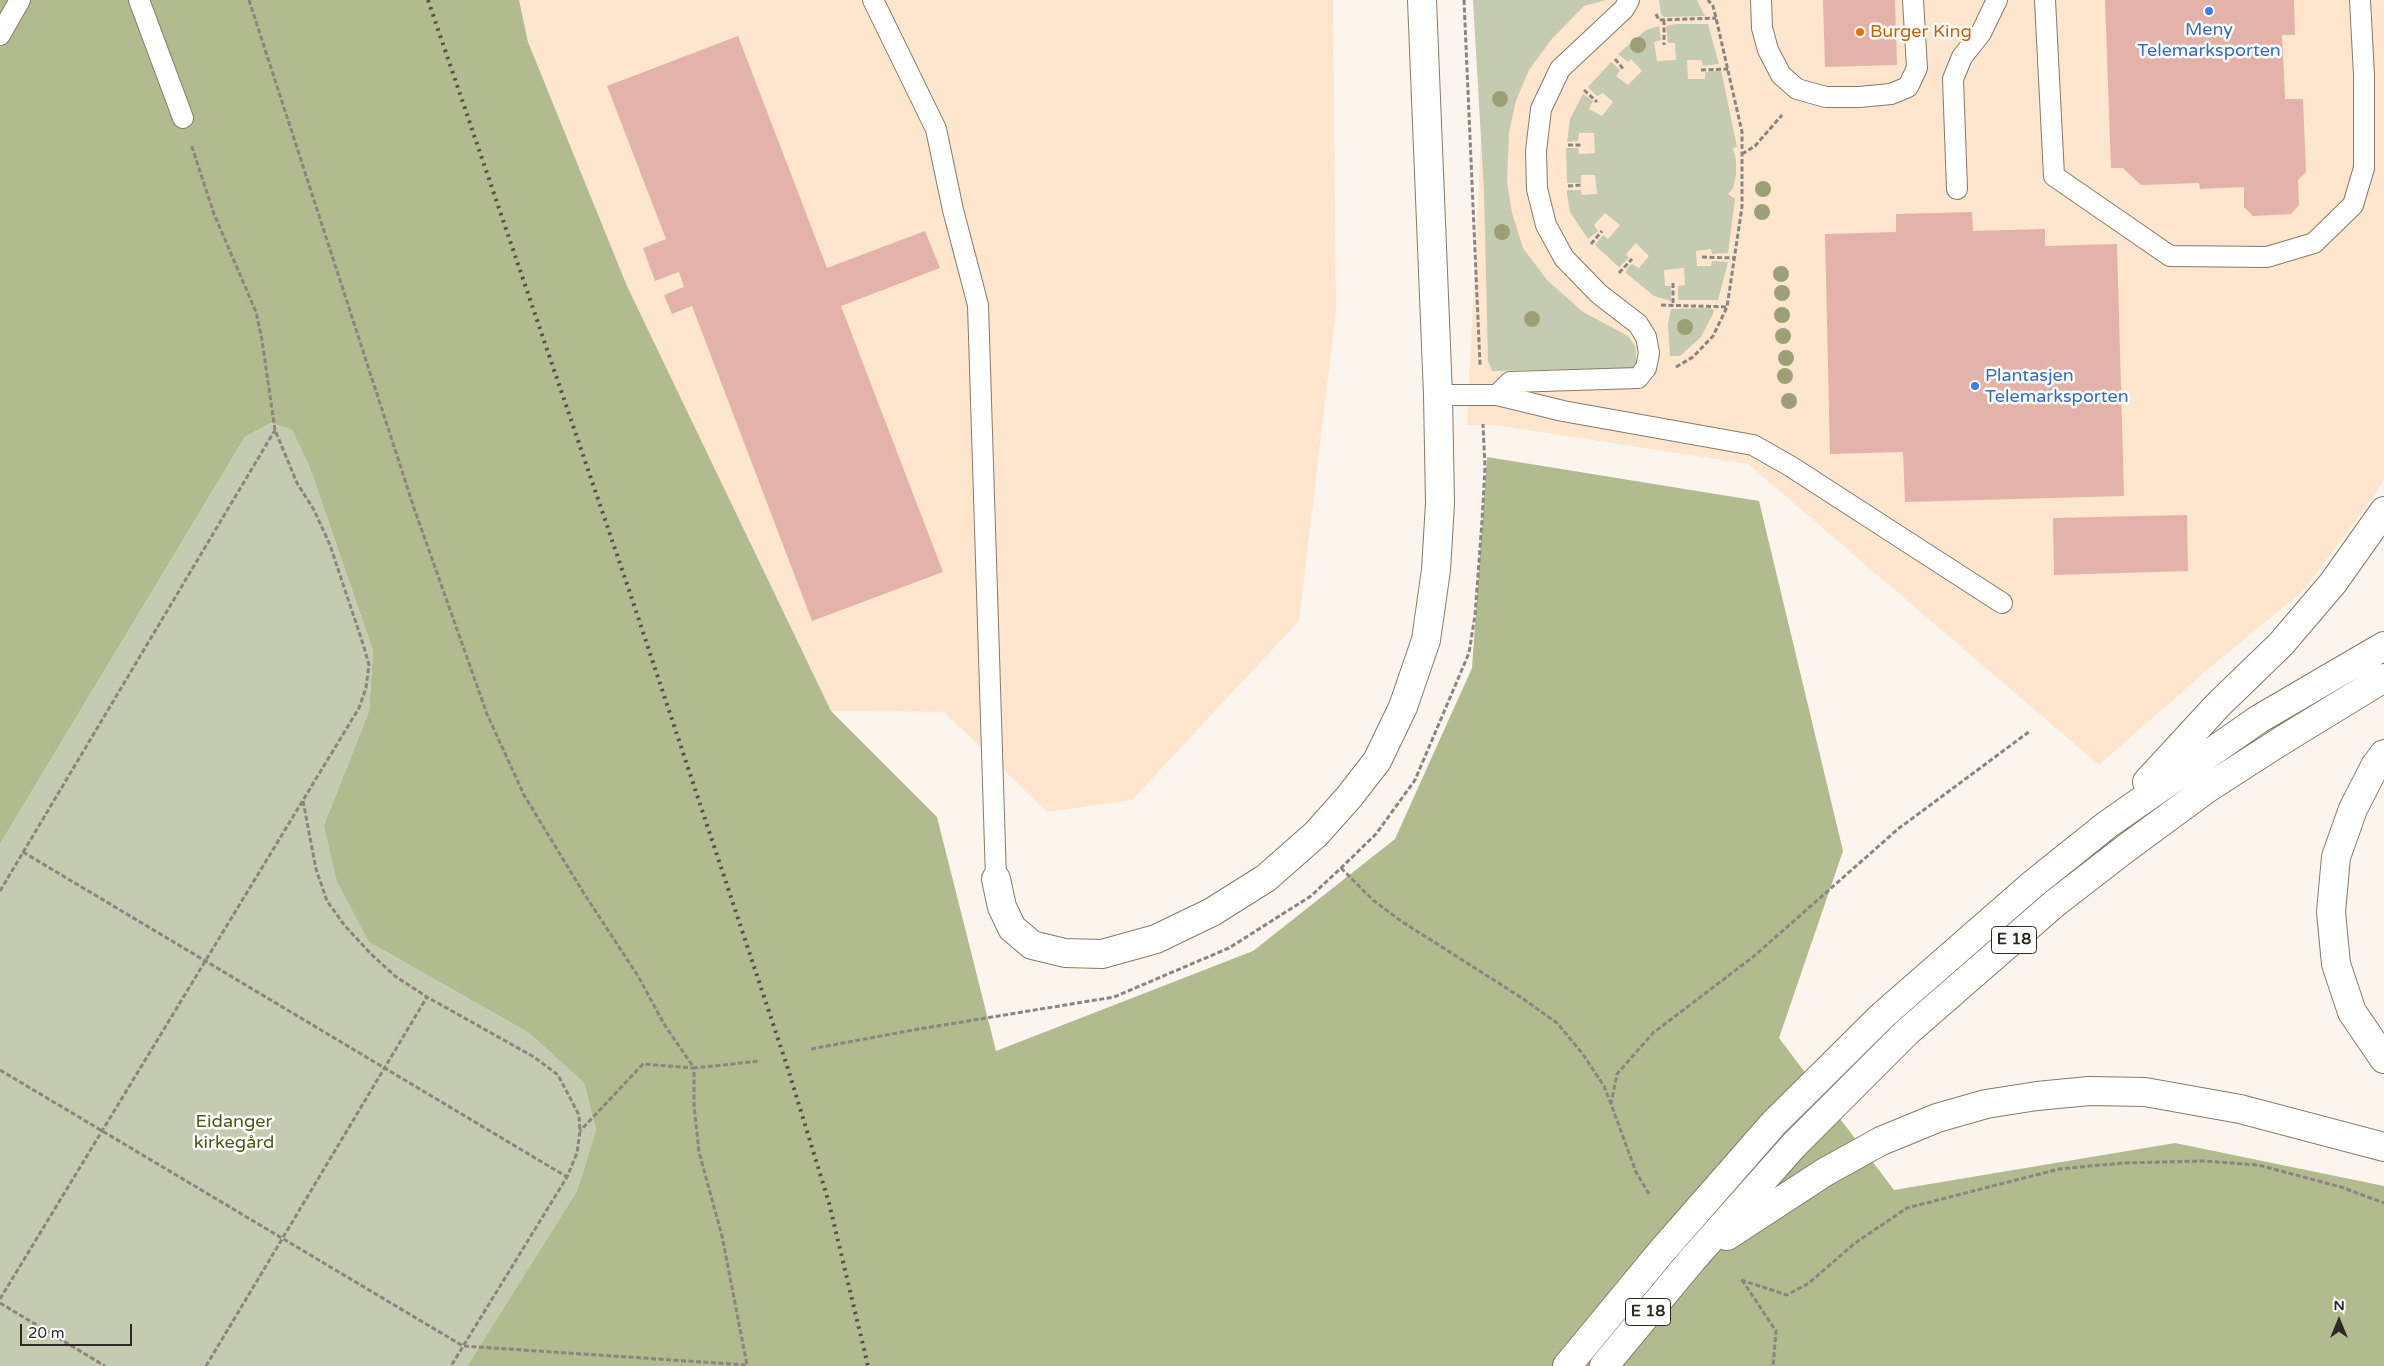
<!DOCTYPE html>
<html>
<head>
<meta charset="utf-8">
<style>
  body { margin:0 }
  #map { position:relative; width:2384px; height:1366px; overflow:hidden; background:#fcf5ee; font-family:"Varela Round",sans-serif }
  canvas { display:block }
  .north { position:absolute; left:2314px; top:1296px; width:50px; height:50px; -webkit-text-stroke:4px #fff; paint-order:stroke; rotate:0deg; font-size:14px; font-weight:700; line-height:20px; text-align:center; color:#2f2922 }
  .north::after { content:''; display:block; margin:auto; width:18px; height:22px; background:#2f2922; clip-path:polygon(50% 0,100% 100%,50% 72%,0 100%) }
  .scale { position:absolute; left:20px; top:1324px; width:112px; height:22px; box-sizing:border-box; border:2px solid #2f2922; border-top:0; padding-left:6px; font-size:15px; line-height:18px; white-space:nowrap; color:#2f2922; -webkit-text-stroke:4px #fff; paint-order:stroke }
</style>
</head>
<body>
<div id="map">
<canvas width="2384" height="1366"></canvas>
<div class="north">N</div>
<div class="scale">20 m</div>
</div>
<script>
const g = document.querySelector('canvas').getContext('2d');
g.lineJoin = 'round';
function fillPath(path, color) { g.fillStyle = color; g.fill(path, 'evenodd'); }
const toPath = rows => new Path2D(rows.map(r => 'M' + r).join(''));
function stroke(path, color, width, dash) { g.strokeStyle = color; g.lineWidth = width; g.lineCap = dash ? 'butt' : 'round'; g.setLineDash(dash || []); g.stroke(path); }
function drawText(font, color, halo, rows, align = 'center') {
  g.font = font + ' "Varela Round",sans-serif'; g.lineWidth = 5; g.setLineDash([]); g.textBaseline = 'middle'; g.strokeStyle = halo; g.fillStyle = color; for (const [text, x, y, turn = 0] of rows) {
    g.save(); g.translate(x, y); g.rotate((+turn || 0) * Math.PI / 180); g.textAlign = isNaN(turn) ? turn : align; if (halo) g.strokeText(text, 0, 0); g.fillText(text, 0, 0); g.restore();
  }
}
const built = toPath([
  [519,0,1333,0,1336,310,1299,621,1132,800,1047,812,944,712,831,711,627,286,528,42],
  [1486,0,2384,0,2384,479,2375,495,2303,591,2207,670,2099,765,1748,464,1495,425,1467,425,1487,11]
]);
const green = toPath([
  [1473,0,1606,0,1584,6,1551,40,1529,70,1516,101,1509,132,1507,182,1512,213,1523,248,1547,280,1583,312,1628,336,1635,346,1636,354,1636,363,1632,368,1492,371,1488,361,1484,192],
  [1659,0,1697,0,1705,16,1664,17,1661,14],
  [1676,24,1708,24,1719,64,1703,66,1701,60,1687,60,1688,79,1705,79,1705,72,1721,70,1737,147,1733,148,1736,160,1736,175,1733,188,1728,194,1735,199,1728,253,1712,254,1711,249,1696,251,1697,266,1711,266,1712,261,1728,262,1718,300,1678,300,1678,286,1685,285,1684,268,1664,270,1665,286,1671,286,1671,301,1654,296,1626,273,1627,268,1632,264,1639,268,1649,256,1636,243,1626,254,1629,258,1619,267,1595,245,1603,235,1608,239,1620,225,1605,213,1594,225,1598,231,1588,239,1570,212,1567,194,1567,190,1581,190,1582,195,1597,194,1595,175,1581,175,1581,183,1567,183,1566,148,1578,148,1579,154,1595,153,1594,133,1579,133,1578,141,1567,142,1570,119,1583,94,1593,101,1589,109,1602,116,1613,102,1603,93,1597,96,1588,87,1611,62,1620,70,1616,76,1628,85,1642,71,1631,59,1628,62,1618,54,1646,30,1659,26,1661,40,1654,42,1657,61,1676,60,1675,43,1668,43,1666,26],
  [1711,308,1714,310,1713,314,1701,337,1680,356,1670,356,1668,324,1671,309],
  [271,423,292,430,310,468,373,651,369,711,324,825,369,942,529,1033,584,1083,596,1130,577,1191,467,1366,0,1366,0,844,245,437]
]);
const forest = toPath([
  [0,0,519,0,528,42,627,286,831,711,937,817,996,1051,1253,951,1395,839,1472,668,1487,457,1759,501,1843,851,1779,1038,1894,1190,2175,1143,2384,1186,2384,1366,467,1366,577,1191,596,1130,584,1083,529,1033,369,942,337,881,324,825,369,711,373,651,310,468,292,430,271,423,245,437,0,844]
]);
const building = toPath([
  [1823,0,1895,0,1897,65,1825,67],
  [2105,0,2294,0,2295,35,2282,35,2285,96,2285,99,2303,99,2306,172,2298,180,2299,205,2291,214,2253,216,2244,207,2244,187,2200,189,2199,183,2141,185,2123,168,2111,168],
  [738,36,827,268,925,231,940,268,841,306,943,572,812,621,692,306,672,314,664,295,684,287,679,272,655,281,643,248,666,239,607,86],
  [1972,212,1973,231,2045,229,2045,246,2117,244,2124,496,1905,502,1903,452,1830,454,1825,234,1896,232,1896,214],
  [2187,515,2188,571,2054,575,2053,518]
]);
const path = toPath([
  [249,0,414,508,487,714,524,795,583,892,638,976,664,1024,694,1068,760,1061],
  [1464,0,1480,365],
  [1656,14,1659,20,1716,18],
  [1664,20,1664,45],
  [1615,59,1624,70],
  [1701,70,1728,69],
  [1584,90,1597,102],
  [1568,145,1581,145],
  [1742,154,1755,146,1782,115],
  [1568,186,1582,185],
  [1591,244,1602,231],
  [1702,257,1734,258],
  [1619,273,1632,259],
  [1673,283,1673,305],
  [1661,305,1727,307],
  [1676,367,1693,357,1713,336,1727,307,1742,207,1742,132,1716,18,1713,6,1708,0],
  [303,801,316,869,327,901,345,926,371,954,395,976,427,997,534,1057,558,1075,579,1115,580,1131,577,1153,567,1177,451,1366],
  [23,852,567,1177],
  [1341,868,1373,900,1401,921,1522,998,1557,1023,1582,1053,1604,1086,1611,1104],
  [0,891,275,430],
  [811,1049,913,1030,1114,997,1229,948,1311,896,1341,868,1376,834,1415,780,1469,653,1475,615,1482,521,1485,468,1483,424],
  [0,1070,463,1346,747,1365,722,1236,699,1152,694,1105,694,1068,643,1064,580,1131],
  [1649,1194,1636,1172,1611,1104,1617,1074,1653,1033,1753,957,1898,829,2030,731],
  [1741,1280,1787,1295,1809,1283,1855,1243,1907,1208,2059,1169,2122,1163,2204,1161,2258,1165,2341,1187,2384,1203],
  [1742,1280,1776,1331,1773,1366],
  [0,1299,359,708,366,688,369,665,363,644,330,545,314,510,297,483,275,430,262,340,256,312,214,214,191,144],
  [0,1303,105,1366],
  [206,1366,427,997]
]);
const lane = toPath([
  [139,0,183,118],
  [873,0,936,129,953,210,978,305,996,879],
  [1761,0,1762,28,1768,50,1781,75,1797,89,1826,97,1859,97,1891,94,1908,87,1917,68,1913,0],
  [2045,0,2054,176,2170,256,2267,257,2314,243,2353,205,2364,168,2364,75,2360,0],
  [0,35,20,0],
  [1957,189,1953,79,1962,57,1981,33,1997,0],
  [1438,395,1497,395,1563,411,1753,445,1790,466,2002,603],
  [1497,395,1510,382,1638,378,1646,368,1649,353,1646,337,1638,324,1599,294,1564,258,1546,225,1537,189,1536,151,1541,109,1560,69,1624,9,1629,0]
]);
const street = toPath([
  [996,879,1002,907,1012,928,1032,945,1065,953,1102,954,1156,939,1212,912,1266,878,1316,834,1349,797,1377,761,1403,707,1426,640,1436,570,1440,503,1438,395,1422,0]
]);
const highway = toPath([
  [2384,754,2375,766,2353,809,2336,857,2331,912,2336,964,2352,1012,2384,1059],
  [2147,782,2218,705,2281,644,2333,583,2384,511],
  [1727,1236,1825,1172,1881,1141,1937,1118,1986,1104,2037,1096,2089,1091,2145,1092,2240,1109,2384,1147],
  [1567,1366,1662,1251,1774,1123,1883,1015,2033,884,2108,824,2259,719,2384,646],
  [1604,1366,1692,1260,1794,1145,1907,1032,2054,904,2125,849,2208,788,2281,741,2384,678]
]);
const rail = toPath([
  [428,0,629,590,788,1069,829,1203,868,1366]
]);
const trees = [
  [1638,45],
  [1500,99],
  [1763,189],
  [1762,212],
  [1502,232],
  [1781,274],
  [1782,293],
  [1782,315],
  [1532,319],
  [1685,327],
  [1783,336],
  [1786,358],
  [1785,376],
  [1789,401]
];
const markers = [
  [2209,11,5,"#3f7fe0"],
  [1860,32,5,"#e8710a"],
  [1975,386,5,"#3f7fe0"]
];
const shields = [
  [2014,940,45],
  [1648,1312,45]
];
const shieldNames = [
  ["E 18",2014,940],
  ["E 18",1648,1312]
];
const shopNames = [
  ["Meny",2209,30],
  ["Telemarksporten",2209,51],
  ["Plantasjen",1985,376,"left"],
  ["Telemarksporten",1985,397,"left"]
];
const foodNames = [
  ["Burger King",1870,32]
];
const parkNames = [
  ["Eidanger",234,1122],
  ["kirkegård",234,1143]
];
fillPath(built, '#fde6cd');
fillPath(green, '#c5cbb0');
fillPath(forest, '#b2ba90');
fillPath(building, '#e3b2a8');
stroke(lane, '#887968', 22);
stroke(street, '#887968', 30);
stroke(highway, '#887968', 30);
stroke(path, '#8b857e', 3, [5, 2.5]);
stroke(lane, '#fff', 20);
stroke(street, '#fff', 28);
stroke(highway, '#fff', 28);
stroke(rail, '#57514a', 4, [2.5, 5]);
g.fillStyle = '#9d9f77';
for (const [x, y] of trees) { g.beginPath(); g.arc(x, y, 8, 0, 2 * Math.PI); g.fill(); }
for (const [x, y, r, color] of markers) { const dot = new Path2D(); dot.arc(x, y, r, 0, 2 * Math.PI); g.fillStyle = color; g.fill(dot); stroke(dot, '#fff', 2); }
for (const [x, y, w] of shields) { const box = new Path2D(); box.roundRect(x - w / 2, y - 13.5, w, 27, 4); g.fillStyle = '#fff'; g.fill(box); stroke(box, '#2f2922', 1); }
drawText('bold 16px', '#2f2922', null, shieldNames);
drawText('18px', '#366cbe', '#fff', shopNames);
drawText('18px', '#c56008', '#fff', foodNames, 'left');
drawText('18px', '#4f5815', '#fff', parkNames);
</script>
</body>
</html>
